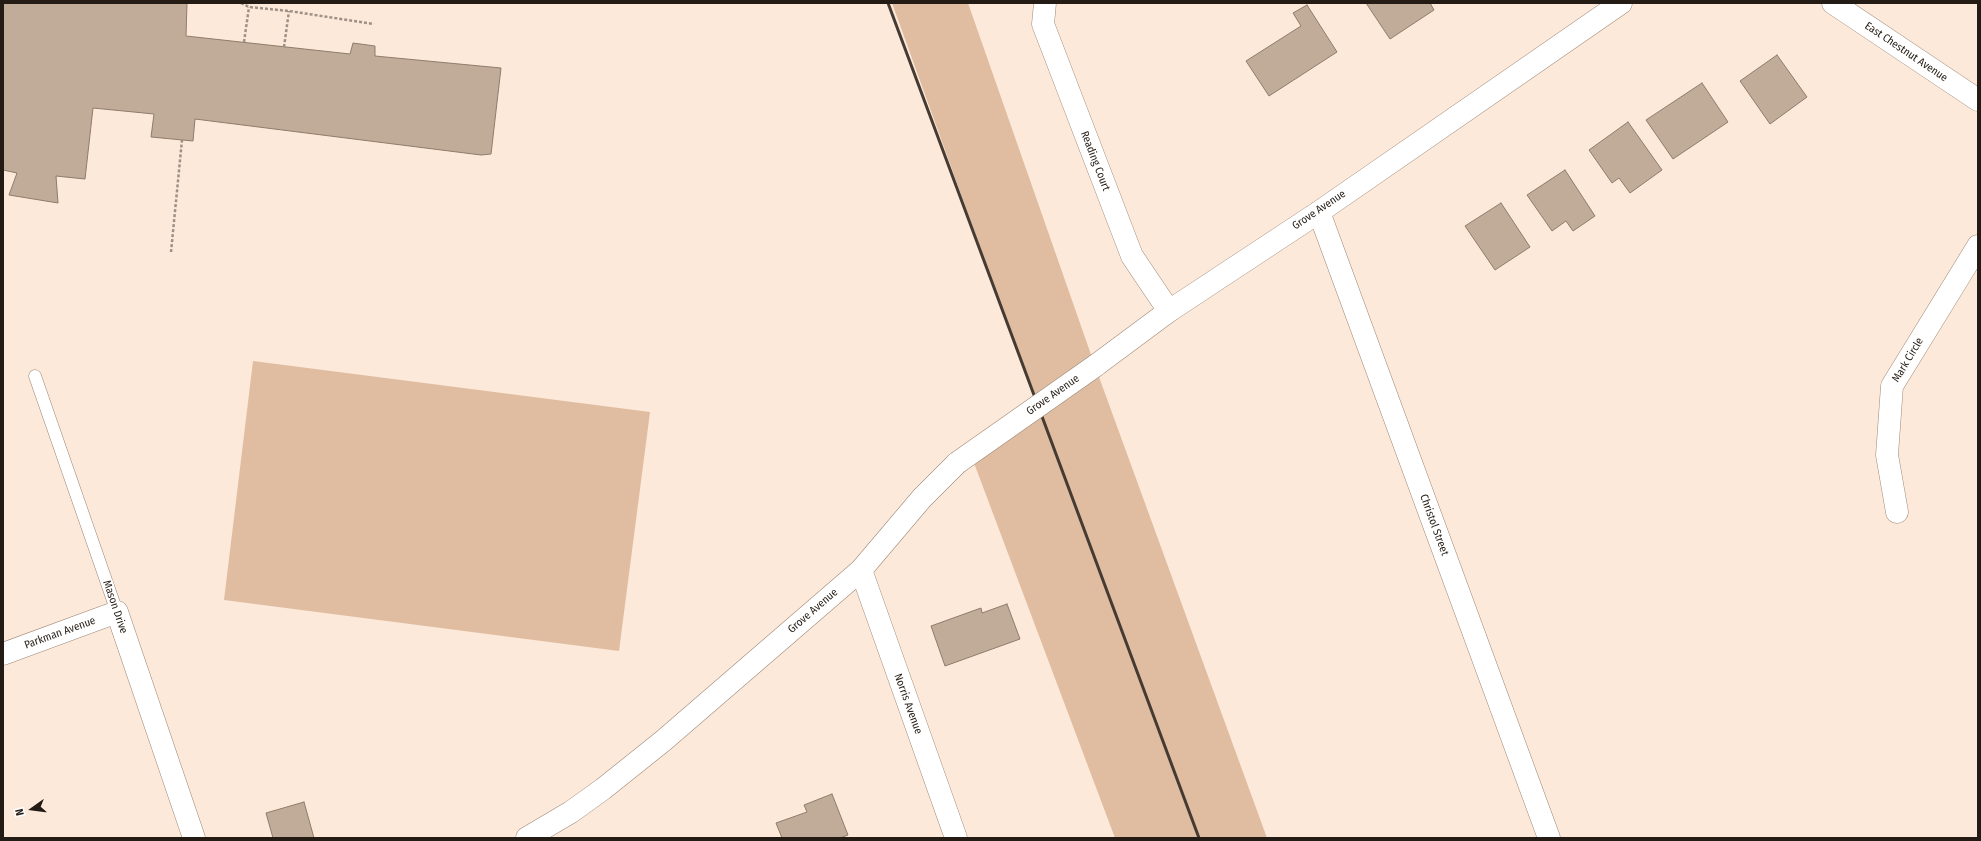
<!DOCTYPE html>
<html>
<head>
<meta charset="utf-8">
<style>
  body { margin:0 }
  #map { position:relative; width:1981px; height:841px; overflow:hidden; background:#fce9da; font-family:"Fira Sans Condensed",sans-serif }
  canvas { display:block }
  .frame { position:absolute; inset:0; border:4px solid #231b14; pointer-events:none }
  .north { position:absolute; left:12px; top:789px; width:40px; height:40px; -webkit-text-stroke:3px #fff; paint-order:stroke; rotate:256deg; font-size:11px; font-weight:700; line-height:16px; text-align:center; color:#231b14 }
  .north::after { content:''; display:block; margin:auto; width:14px; height:18px; background:#231b14; clip-path:polygon(50% 0,100% 100%,50% 72%,0 100%) }
</style>
</head>
<body>
<div id="map">
<canvas width="1981" height="841"></canvas>
<div class="frame"></div>
<div class="north">N</div>
</div>
<script>
const g = document.querySelector('canvas').getContext('2d');
g.lineJoin = 'round';
function fillPath(path, color) { g.fillStyle = color; g.fill(path, 'evenodd'); }
const toPath = rows => new Path2D(rows.map(r => 'M' + r).join(''));
function stroke(path, color, width, dash) { g.strokeStyle = color; g.lineWidth = width; g.lineCap = dash ? 'butt' : 'round'; g.setLineDash(dash || []); g.stroke(path); }
function drawText(font, color, halo, rows, align = 'center') {
  g.font = font + ' "Fira Sans Condensed",sans-serif'; g.lineWidth = 3.5; g.setLineDash([]); g.textBaseline = 'middle'; g.strokeStyle = halo; g.fillStyle = color; for (const [text, x, y, turn = 0] of rows) {
    g.save(); g.translate(x, y); g.rotate((+turn || 0) * Math.PI / 180); g.textAlign = isNaN(turn) ? turn : align; if (halo) g.strokeText(text, 0, 0); g.fillText(text, 0, 0); g.restore();
  }
}
const green = toPath([
  [892,3,968,3,1095,366,1267,838,1115,838,971,455,1037,405],
  [253,361,650,412,619,651,224,600]
]);
const building = toPath([
  [3,3,187,3,186,36,350,54,353,43,375,46,375,56,501,68,491,154,481,155,195,119,193,141,151,137,154,114,93,108,85,179,56,176,58,203,9,195,17,173,3,170,3,3],
  [1366,3,1430,3,1434,10,1390,39,1366,3],
  [1307,5,1337,52,1269,96,1246,61,1301,26,1293,13,1307,5],
  [1777,55,1807,97,1770,124,1740,81,1777,55],
  [1702,83,1728,122,1673,159,1646,120,1702,83],
  [1628,122,1662,170,1630,193,1619,178,1612,183,1589,150,1628,122],
  [1565,170,1595,216,1573,231,1566,221,1552,231,1527,195,1565,170],
  [1501,203,1530,247,1495,270,1465,226,1501,203],
  [1007,604,1020,639,945,666,931,626,981,608,982,613,1007,604],
  [832,794,848,835,840,838,782,838,776,823,807,812,804,805,832,794],
  [304,802,314,838,273,838,266,813,304,802]
]);
const path = toPath([
  [241,3,249,7,289,11,374,24],
  [244,42,249,7],
  [284,47,289,11],
  [171,252,182,140]
]);
const service = toPath([
  [35,376,117,612]
]);
const minor = toPath([
  [1045,3,1043,24,1132,256,1169,311],
  [1833,3,1978,100],
  [1319,212,1549,838],
  [1897,512,1887,455,1892,386,1978,246],
  [861,570,956,838],
  [3,654,117,612,194,838]
]);
const tertiary = toPath([
  [1095,366,1169,311,1319,212,1621,3],
  [527,838,571,812,603,789,663,741,861,570,922,498,957,463]
]);
const rail = toPath([
  [888,3,1199,838]
]);
const tertiaryBridge = toPath([
  [957,463,1095,366]
]);
const streetNames = [
  ["East Chestnut Avenue",1906,52,34],
  ["Reading Court",1095,161,69],
  ["Grove Avenue",1319,210,-34],
  ["Mark Circle",1908,360,-59],
  ["Grove Avenue",1053,395,-35],
  ["Christol Street",1434,525,70],
  ["Mason Drive",115,607,71],
  ["Grove Avenue",813,611,-41],
  ["Parkman Avenue",60,633,-20],
  ["Norris Avenue",908,704,70]
];
fillPath(green, '#e0bda1');
fillPath(building, '#c1ab99');
stroke(building, '#907b6a', 1);
stroke(service, '#9d8877', 13);
stroke(minor, '#9d8877', 23);
stroke(tertiary, '#9d8877', 23);
stroke(path, '#9e9085', 2.5, [3, 2]);
stroke(service, '#fff', 12);
stroke(minor, '#fff', 22);
stroke(tertiary, '#fff', 22);
stroke(rail, '#453b33', 3);
stroke(tertiaryBridge, '#9d8877', 23, []);
stroke(tertiaryBridge, '#fff', 22);
drawText('11px', '#231b14', '#fff', streetNames);
</script>
</body>
</html>
